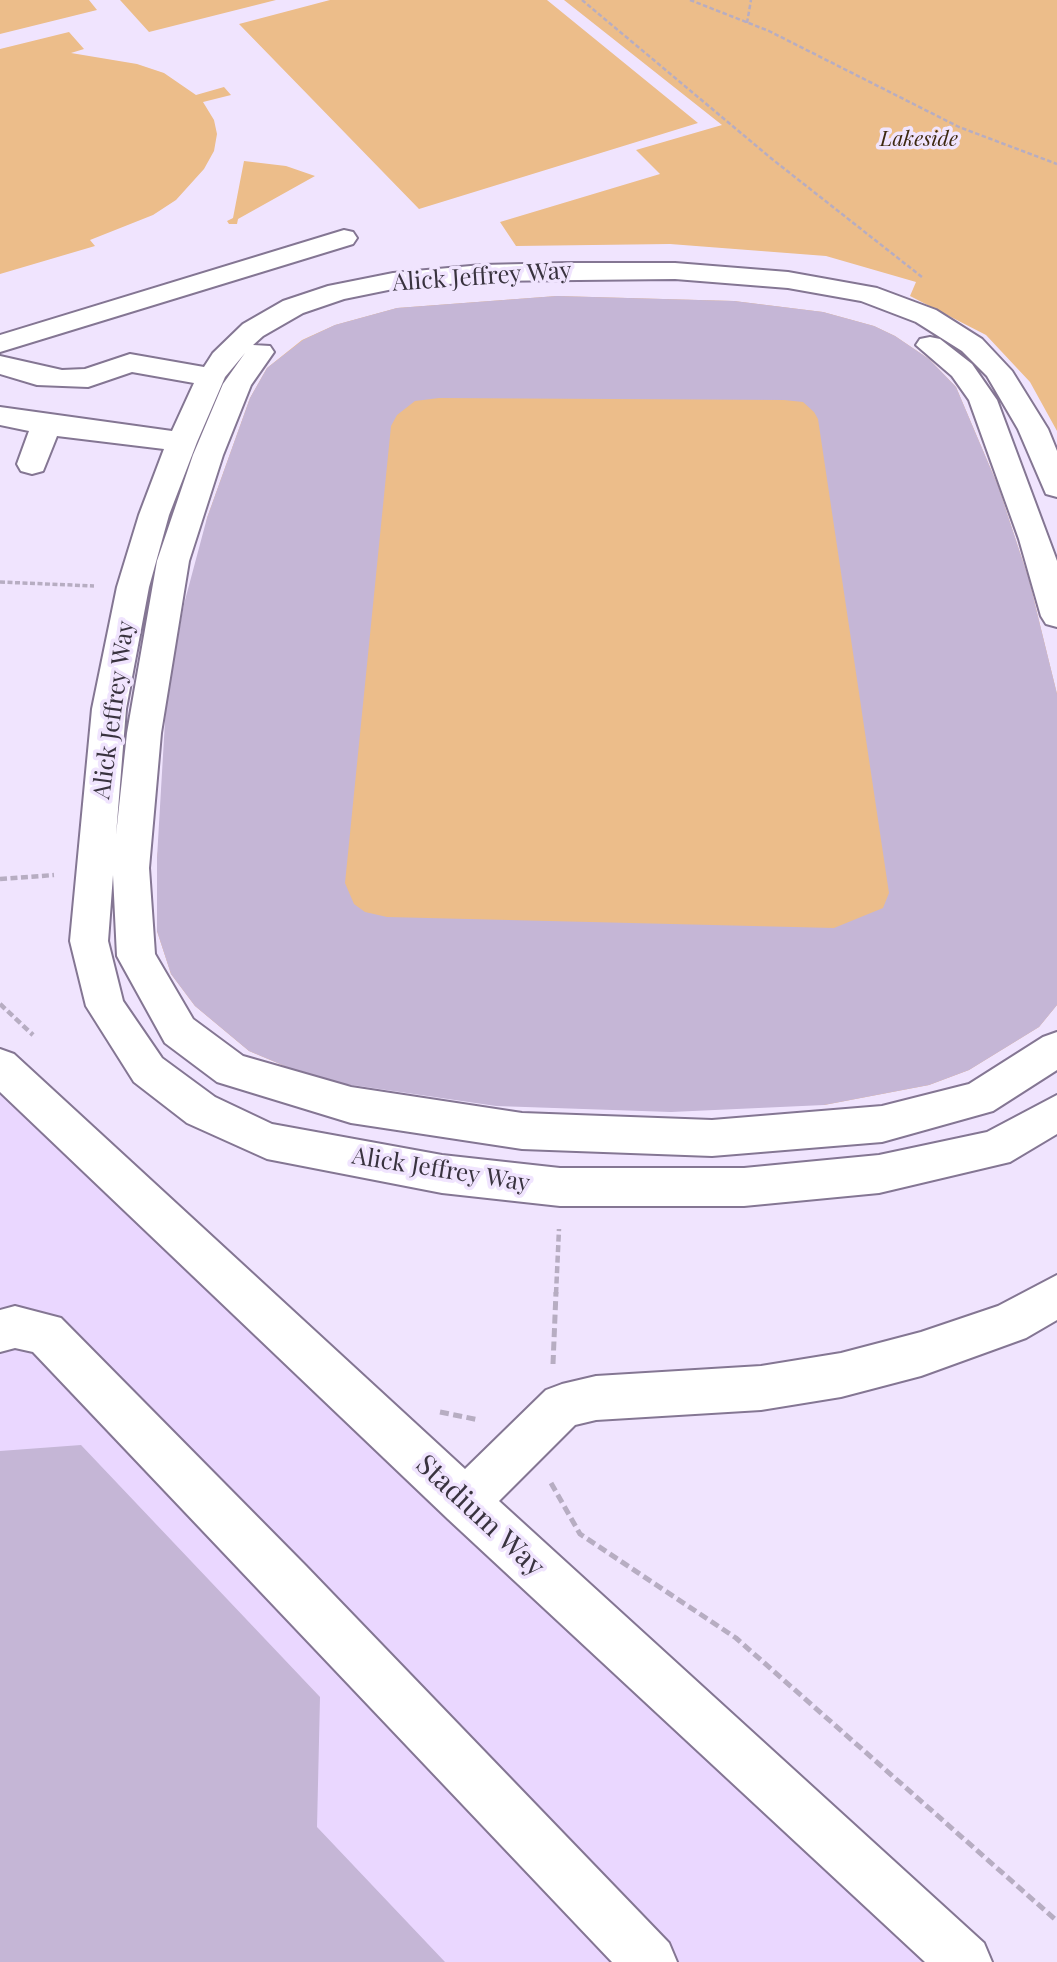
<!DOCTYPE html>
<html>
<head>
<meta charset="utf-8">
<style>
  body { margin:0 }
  canvas { display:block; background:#f0e4fe }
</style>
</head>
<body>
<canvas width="1057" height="1962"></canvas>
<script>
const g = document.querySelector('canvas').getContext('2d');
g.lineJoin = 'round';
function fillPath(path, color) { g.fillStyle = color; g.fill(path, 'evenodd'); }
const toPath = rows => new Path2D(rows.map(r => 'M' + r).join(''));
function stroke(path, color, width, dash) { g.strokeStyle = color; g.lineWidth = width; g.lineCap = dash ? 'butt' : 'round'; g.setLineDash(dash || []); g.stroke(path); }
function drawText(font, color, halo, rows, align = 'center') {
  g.font = font + ' "Playfair Display",serif'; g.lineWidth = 7; g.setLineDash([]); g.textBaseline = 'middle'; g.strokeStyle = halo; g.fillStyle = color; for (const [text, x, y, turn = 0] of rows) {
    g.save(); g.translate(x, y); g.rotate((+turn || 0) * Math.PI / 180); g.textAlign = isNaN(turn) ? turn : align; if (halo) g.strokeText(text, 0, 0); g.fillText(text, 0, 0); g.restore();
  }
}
const built = toPath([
  [0,1066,965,1962,0,1962]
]);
const green = toPath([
  [0,0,89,0,97,10,0,34],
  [120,0,276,0,149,32],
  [330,0,547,0,698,123,419,209,239,24],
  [564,0,1057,0,1057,431,1030,382,986,335,910,296,916,282,826,256,670,244,516,246,500,222,660,174,636,150,722,125],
  [69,32,84,49,71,53,137,64,164,73,196,95,224,87,231,95,203,102,214,120,217,134,214,151,204,169,176,200,153,215,90,240,95,246,0,274,0,49],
  [244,161,286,166,315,176,238,219,237,224,229,224,227,221,233,218],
  [557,296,734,301,823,312,874,326,895,336,929,359,956,387,998,486,1029,580,1057,694,1057,1005,1039,1027,969,1070,929,1085,824,1105,318,1080,249,1051,195,1006,171,974,157,931,157,858,207,518,250,398,267,368,302,340,335,325,397,308]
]);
const building = toPath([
  [557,296,734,301,823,312,874,326,895,336,929,359,956,387,998,486,1029,580,1057,694,1057,1005,1039,1027,969,1070,929,1085,824,1105,671,1112,496,1106,318,1080,249,1051,195,1006,171,974,157,931,157,858,166,704,184,604,207,518,250,398,267,368,303,340,335,325,397,308],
  [439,398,784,400,803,402,814,412,818,419,889,893,883,908,834,928,387,917,365,912,354,904,345,883,391,426,397,415,415,401],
  [81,1445,320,1697,317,1827,445,1962,0,1962,0,1451]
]);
const pathFar3 = toPath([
  [582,0,772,159,922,277],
  [690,0,769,31,959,127,1057,164],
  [747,23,751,0]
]);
const pathFar2 = toPath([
  [0,582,94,586]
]);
const pathFar1 = toPath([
  [0,879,54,875],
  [0,1004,33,1035],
  [556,1294,559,1229]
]);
const path = toPath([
  [553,1364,556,1292],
  [440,1412,479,1420],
  [551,1483,580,1534,736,1638,1057,1921]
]);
const minor = toPath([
  [344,230,353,232,357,238,353,244,0,352,0,335,344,230],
  [567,263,675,263,788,272,877,288,936,310,982,339,1012,371,1048,429,1057,451,1057,497,1046,494,1018,429,987,376,962,351,916,322,861,301,788,288,675,279,482,281,393,289,344,299,303,313,263,336,253,345,270,346,274,352,251,385,223,455,189,561,161,733,149,868,155,954,193,1019,243,1056,351,1087,522,1113,712,1120,882,1106,969,1084,1043,1037,1057,1032,1057,1070,993,1111,882,1142,712,1156,522,1149,351,1123,217,1082,165,1043,117,956,113,875,108,941,123,1001,162,1058,215,1097,272,1124,442,1155,560,1168,744,1168,879,1155,987,1132,1057,1095,1057,1134,1010,1162,879,1193,744,1206,560,1206,442,1193,267,1159,187,1123,134,1082,86,1006,70,941,92,709,117,587,139,515,164,449,57,436,43,471,32,474,21,471,17,464,29,431,0,425,0,407,172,431,194,383,132,372,88,387,37,385,0,374,0,356,62,370,85,369,130,354,204,367,213,353,243,324,283,301,328,286,393,273,482,265,567,263],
  [245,353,223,384,193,455,157,561,127,733,116,835,126,709,149,587,169,515,197,442,225,377,245,353],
  [930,337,940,339,972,364,997,400,1057,561,1057,627,1046,624,1041,616,1019,539,969,400,952,376,916,345,920,339,930,337],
  [0,1049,14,1054,465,1469,546,1390,562,1384,596,1376,761,1366,841,1353,921,1332,998,1306,1057,1275,1057,1320,1026,1338,921,1376,841,1397,761,1410,596,1420,575,1425,499,1501,984,1943,992,1962,925,1962,448,1519,0,1092,0,1049],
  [15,1306,61,1318,306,1566,669,1943,677,1962,612,1962,33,1352,15,1348,0,1352,0,1310,15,1306]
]);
const farParknames = [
  ["Lakeside",919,139]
];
const streetNames = [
  ["Alick Jeffrey Way",482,277,-4],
  ["Alick Jeffrey Way",114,710,-82],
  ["Alick Jeffrey Way",441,1170,9]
];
const nearStreetnames = [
  ["Stadium Way",480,1516,43]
];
fillPath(built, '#ead7ff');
fillPath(green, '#ecbd8a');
fillPath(building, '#c5b6d6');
stroke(minor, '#847693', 4);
stroke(pathFar3, '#b7adc2', 2.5, [4.5, 2.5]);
stroke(pathFar2, '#b7adc2', 3.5, [5, 2.5]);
stroke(pathFar1, '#b7adc2', 4.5, [7, 3.5]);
stroke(path, '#b7adc2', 5, [9, 4.5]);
fillPath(minor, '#fff');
drawText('italic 21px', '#3d2810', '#f0e4fe', farParknames);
drawText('24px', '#39333f', '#f0e4fe', streetNames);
drawText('28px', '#39333f', '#f0e4fe', nearStreetnames);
</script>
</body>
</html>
